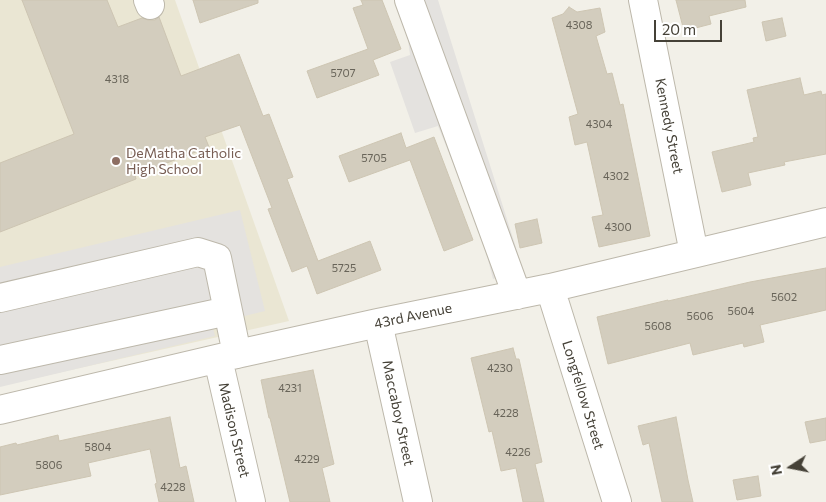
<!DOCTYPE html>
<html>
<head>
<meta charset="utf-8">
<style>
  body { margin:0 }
  #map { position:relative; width:826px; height:502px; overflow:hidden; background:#f2f0e8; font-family:Commissioner,sans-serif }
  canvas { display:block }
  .north { position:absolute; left:766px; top:442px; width:50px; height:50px; -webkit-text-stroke:4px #fff; paint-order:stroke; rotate:259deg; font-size:14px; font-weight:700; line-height:20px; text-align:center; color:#454137 }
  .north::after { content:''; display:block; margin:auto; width:18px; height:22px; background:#454137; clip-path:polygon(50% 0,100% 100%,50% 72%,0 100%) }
  .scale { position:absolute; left:654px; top:20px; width:68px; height:22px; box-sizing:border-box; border:2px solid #454137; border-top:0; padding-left:6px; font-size:15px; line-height:18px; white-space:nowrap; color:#454137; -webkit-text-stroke:4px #fff; paint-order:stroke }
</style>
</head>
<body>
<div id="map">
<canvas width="826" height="502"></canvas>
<div class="north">N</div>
<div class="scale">20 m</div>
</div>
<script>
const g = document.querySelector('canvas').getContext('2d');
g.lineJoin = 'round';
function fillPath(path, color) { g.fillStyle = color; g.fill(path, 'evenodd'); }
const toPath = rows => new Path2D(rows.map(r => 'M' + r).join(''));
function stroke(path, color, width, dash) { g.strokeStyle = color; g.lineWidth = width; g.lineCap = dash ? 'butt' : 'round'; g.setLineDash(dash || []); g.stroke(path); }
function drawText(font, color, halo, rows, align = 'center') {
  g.font = font + ' Commissioner,sans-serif'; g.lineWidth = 4; g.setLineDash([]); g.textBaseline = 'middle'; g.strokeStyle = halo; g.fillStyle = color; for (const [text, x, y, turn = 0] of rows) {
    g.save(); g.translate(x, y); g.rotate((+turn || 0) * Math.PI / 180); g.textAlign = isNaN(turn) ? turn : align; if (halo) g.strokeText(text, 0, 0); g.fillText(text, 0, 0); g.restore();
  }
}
const education = toPath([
  [0,0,175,0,289,321,0,386]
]);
const parking = toPath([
  [403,0,438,0,523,270,493,279,481,233,438,126,415,133,390,62,410,55],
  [240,210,265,311,212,324,215,336,0,387,0,267]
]);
const building = toPath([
  [22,0,107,0,118,27,142,18,148,20,155,20,159,17,181,76,239,54,263,116,269,114,293,177,287,179,318,261,370,241,381,270,317,294,307,266,292,272,268,209,272,208,240,125,205,137,209,147,135,175,136,179,0,232,0,163,74,134,22,0],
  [193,0,258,0,258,3,200,23,193,0],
  [361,0,382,0,401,49,373,60,379,75,317,98,307,71,368,49,353,8,363,5,361,0],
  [676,0,745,0,746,7,709,16,711,24,684,31,676,0],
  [569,7,577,12,600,8,605,32,596,36,607,74,612,73,620,105,623,104,650,236,599,247,592,217,603,215,587,142,575,145,569,117,578,114,552,18,563,14,569,7],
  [782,18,786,36,766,41,762,22,782,18],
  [800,78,804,95,821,91,822,95,826,94,826,154,784,162,785,165,748,173,751,185,722,192,712,152,754,142,753,138,758,137,747,90,800,78],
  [401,133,406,148,434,137,473,240,444,251,410,160,349,182,339,156,401,133],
  [537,219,542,243,520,248,515,224,537,219],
  [826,268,826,310,760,325,764,342,744,347,743,343,693,355,690,343,608,364,597,317,668,300,668,301,750,282,826,268],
  [513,348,516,359,519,359,542,462,535,464,544,502,523,502,516,468,501,471,492,431,489,432,471,358,513,348],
  [313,370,334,464,322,468,330,502,290,502,270,418,269,418,261,380,313,370],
  [170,417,180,468,186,466,194,502,159,502,155,484,157,483,150,449,88,463,91,476,0,495,0,447,16,443,17,445,58,435,59,441,170,417],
  [676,417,688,480,693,502,662,502,649,443,643,445,638,426,676,417],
  [826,418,826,440,810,443,805,422,826,418],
  [758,476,761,496,737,500,733,480,758,476]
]);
const minor = toPath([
  [148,0,150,5],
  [409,0,517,295],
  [643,0,694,253],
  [550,288,617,502],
  [0,298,198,252,217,258,237,354],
  [378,323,418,502],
  [218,359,251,502],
  [0,360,228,311],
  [0,410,237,354,378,323,550,288,826,222]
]);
const markers = [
  [116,161,5,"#8d6e63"]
];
const numberNames = [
  ["4308",579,25],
  ["5707",343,73],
  ["4318",117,79],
  ["4304",599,124],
  ["5705",374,158],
  ["4302",616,176],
  ["4300",618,227],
  ["5725",344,268],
  ["5602",784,297],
  ["5604",741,311],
  ["5606",700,316],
  ["5608",658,326],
  ["4230",500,368],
  ["4231",290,388],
  ["4228",506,413],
  ["5804",98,447],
  ["4226",518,452],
  ["4229",307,459],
  ["5806",49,465],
  ["4228",173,487]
];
const streetNames = [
  ["Kennedy Street",669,126,79],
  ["43rd Avenue",413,316,-12],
  ["Longfellow Street",583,395,73],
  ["Maccaboy Street",398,413,78],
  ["Madison Street",234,430,77]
];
const educationNames = [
  ["DeMatha Catholic",126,153],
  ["High School",126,169]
];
fillPath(education, '#eae6d3');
fillPath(parking, '#e4e2df');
fillPath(building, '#d3cdbe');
stroke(building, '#cdc5b2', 1);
stroke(minor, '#bdb8ab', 30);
stroke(minor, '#fff', 28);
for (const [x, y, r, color] of markers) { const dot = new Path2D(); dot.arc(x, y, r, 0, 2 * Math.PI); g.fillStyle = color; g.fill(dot); stroke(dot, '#fff', 2); }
drawText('11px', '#686459', null, numberNames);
drawText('14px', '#454137', '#fff', streetNames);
drawText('14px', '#785e54', '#fff', educationNames, 'left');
</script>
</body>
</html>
